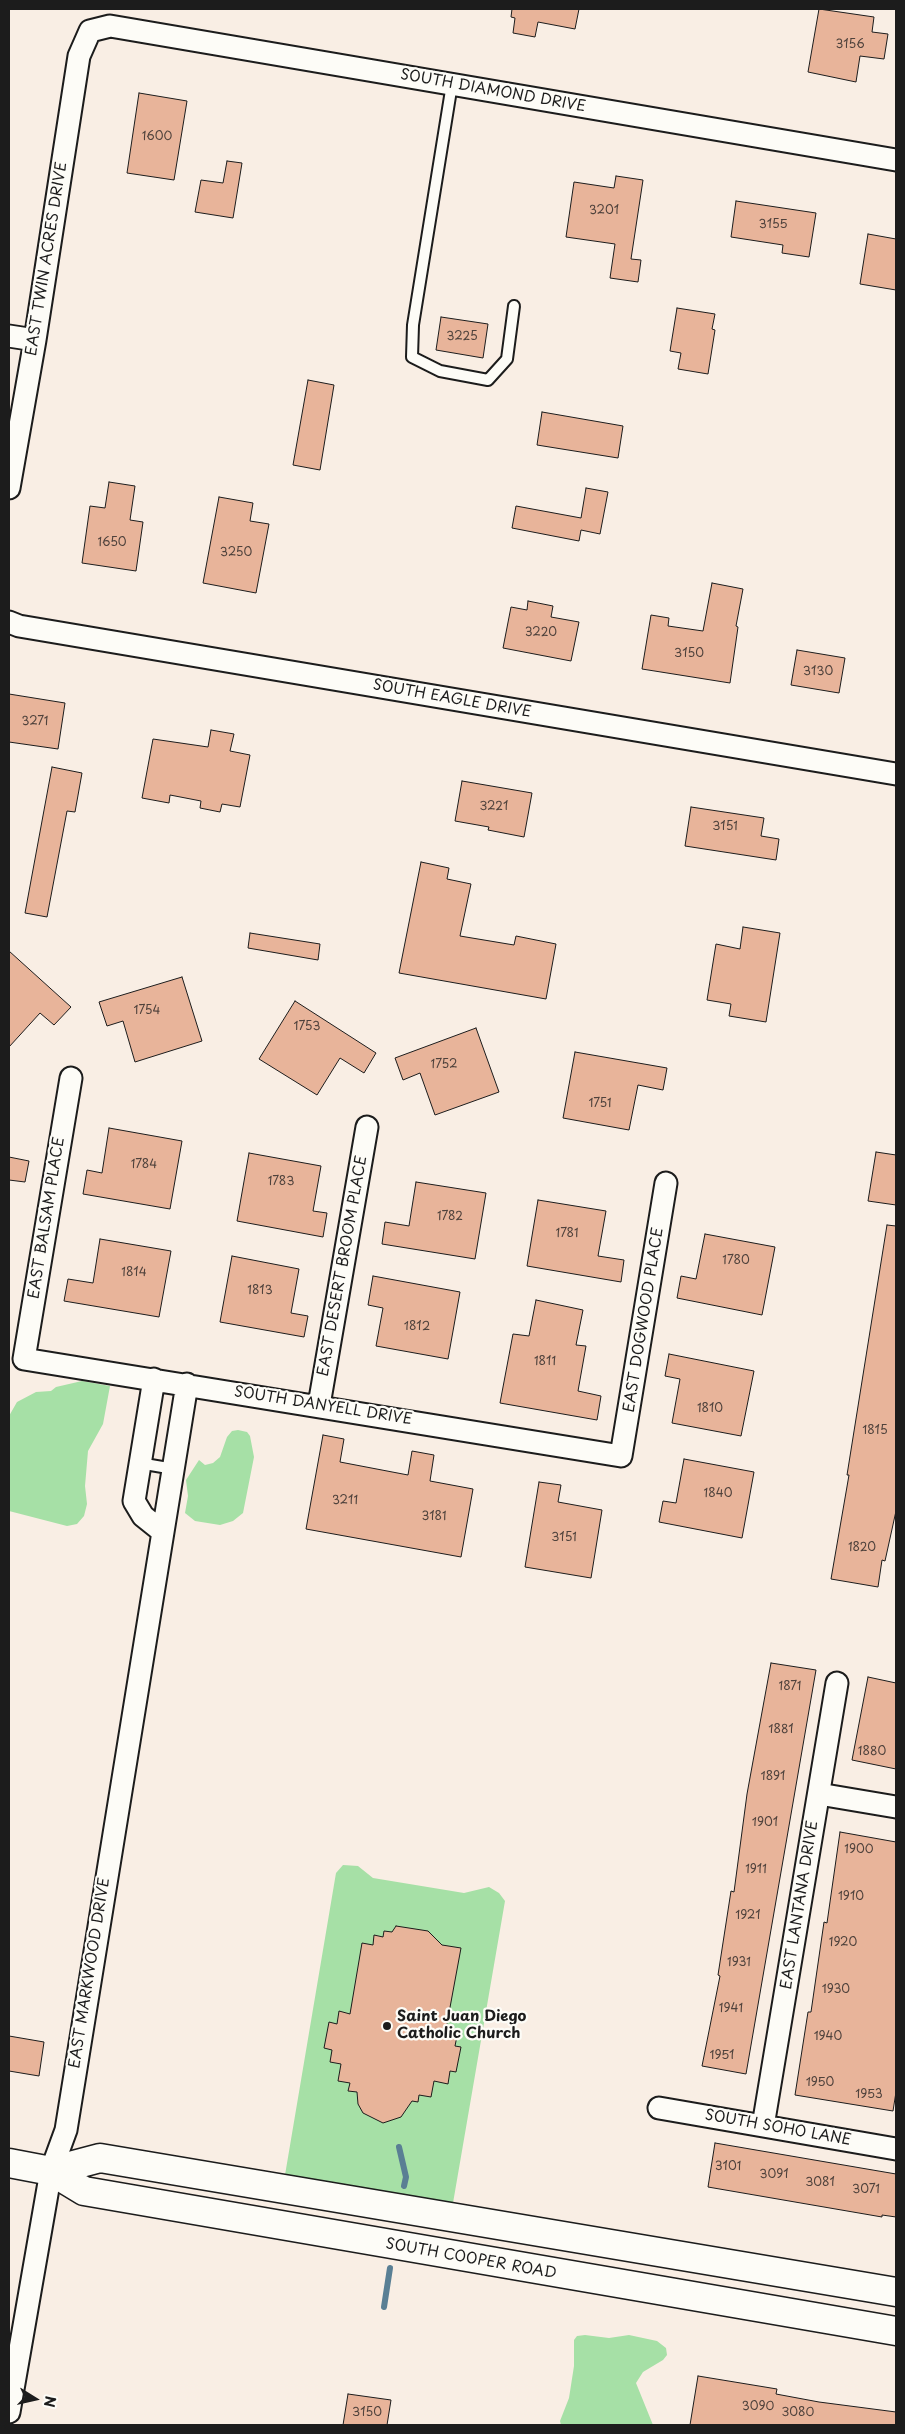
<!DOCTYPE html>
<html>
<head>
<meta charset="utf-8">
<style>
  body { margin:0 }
  #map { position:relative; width:905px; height:2434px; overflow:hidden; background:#f9eee4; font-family:"Playpen Sans",sans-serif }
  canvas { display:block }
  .frame { position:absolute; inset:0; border:10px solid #1c1c1c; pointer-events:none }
  .north { position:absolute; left:10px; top:2374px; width:50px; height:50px; -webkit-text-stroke:4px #fdfcf7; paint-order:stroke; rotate:100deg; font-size:14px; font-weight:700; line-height:20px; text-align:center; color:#1c1c1c }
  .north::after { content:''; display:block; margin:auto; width:18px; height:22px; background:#1c1c1c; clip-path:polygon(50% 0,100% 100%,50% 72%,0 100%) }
</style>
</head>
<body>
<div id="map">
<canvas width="905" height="2434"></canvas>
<div class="frame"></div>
<div class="north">N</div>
</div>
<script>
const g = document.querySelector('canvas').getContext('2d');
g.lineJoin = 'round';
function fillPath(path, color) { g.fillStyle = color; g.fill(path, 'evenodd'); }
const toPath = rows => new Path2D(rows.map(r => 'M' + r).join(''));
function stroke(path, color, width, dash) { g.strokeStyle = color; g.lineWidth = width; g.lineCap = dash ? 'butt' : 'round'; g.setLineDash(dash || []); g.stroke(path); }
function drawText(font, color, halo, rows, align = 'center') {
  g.font = font + ' "Playpen Sans",sans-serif'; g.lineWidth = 4.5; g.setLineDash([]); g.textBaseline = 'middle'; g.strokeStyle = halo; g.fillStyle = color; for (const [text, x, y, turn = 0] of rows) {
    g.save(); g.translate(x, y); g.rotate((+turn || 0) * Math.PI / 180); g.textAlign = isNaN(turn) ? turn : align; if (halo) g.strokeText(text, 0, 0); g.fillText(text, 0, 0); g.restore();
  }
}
const green = toPath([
  [82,1381,110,1386,103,1424,88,1451,85,1486,87,1504,84,1516,77,1524,67,1526,9,1511,9,1416,17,1402,36,1392,51,1391,56,1387],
  [238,1430,247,1432,250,1436,254,1457,243,1513,233,1521,220,1525,195,1521,185,1513,188,1496,186,1480,199,1460,205,1465,213,1463,220,1457,227,1437,232,1431],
  [343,1865,358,1866,373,1878,464,1893,489,1887,499,1893,505,1901,453,2203,285,2175,336,1873],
  [585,2335,609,2338,629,2335,657,2341,666,2348,667,2355,663,2360,643,2372,636,2383,653,2425,561,2425,560,2421,569,2398,574,2366,574,2340,577,2336]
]);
const stream = toPath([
  [399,2147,406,2177,404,2186],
  [384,2307,390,2268]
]);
const building = toPath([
  [512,9,579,9,575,29,538,22,535,37,513,33,515,18,511,17,512,9],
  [819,9,874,17,872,32,888,34,884,59,860,56,856,82,808,72,819,9],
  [139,93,187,101,174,180,127,173,139,93],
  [227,161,242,163,233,218,195,212,201,180,223,183,227,161],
  [616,176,643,180,631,259,641,260,638,282,610,278,615,244,566,237,574,182,614,188,616,176],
  [736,201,816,213,809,257,782,253,783,245,731,237,736,201],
  [868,234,896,239,896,290,860,284,868,234],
  [677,308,715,314,712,329,715,330,708,374,678,369,681,353,670,351,677,308],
  [441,317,488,324,483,358,436,350,441,317],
  [308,380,334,385,320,470,293,465,308,380],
  [542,412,623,426,618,458,537,445,542,412],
  [109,482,135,486,130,520,143,522,136,571,82,563,90,506,105,508,109,482],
  [586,488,608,492,600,534,581,530,579,541,512,528,516,506,581,518,586,488],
  [219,497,253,503,250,521,269,524,256,593,203,583,219,497],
  [712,583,743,589,736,626,738,627,730,683,642,669,651,615,669,618,668,626,703,631,712,583],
  [528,601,553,606,551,617,579,622,571,661,503,648,511,607,527,610,528,601],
  [797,650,845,658,839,693,791,685,797,650],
  [9,694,65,703,58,749,9,742,9,694],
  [211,730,234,734,230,751,250,755,240,807,222,804,220,812,200,808,201,801,170,795,169,803,142,798,153,739,208,747,211,730],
  [52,767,82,773,75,812,67,811,47,917,25,913,52,767],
  [462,781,532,793,524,837,488,830,489,827,455,821,462,781],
  [691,807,764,818,761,836,779,839,776,860,685,846,691,807],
  [421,862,449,868,447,879,471,884,460,936,514,945,516,936,556,944,546,999,399,973,421,862],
  [743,927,780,933,766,1022,729,1016,731,1004,707,1000,716,944,740,949,743,927],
  [250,933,320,944,318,960,248,948,250,933],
  [9,951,71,1007,54,1025,40,1013,9,1047,9,951],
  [182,977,202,1041,135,1062,123,1021,107,1026,99,1002,182,977],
  [295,1001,376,1053,364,1073,340,1058,317,1095,259,1059,295,1001],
  [476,1028,499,1092,435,1115,420,1073,403,1080,395,1058,476,1028],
  [575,1052,667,1068,663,1090,638,1085,629,1130,563,1118,575,1052],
  [109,1128,182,1141,170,1209,83,1194,87,1170,102,1173,109,1128],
  [876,1152,896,1155,896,1205,868,1201,876,1152],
  [249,1153,321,1166,313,1211,327,1213,323,1237,237,1221,249,1153],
  [9,1157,29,1161,25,1182,9,1180,9,1157],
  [416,1182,486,1193,475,1259,382,1244,385,1222,409,1226,416,1182],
  [538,1200,606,1211,598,1256,624,1260,621,1282,527,1266,538,1200],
  [887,1225,896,1226,896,1511,885,1561,882,1560,878,1587,831,1579,849,1475,847,1475,887,1225],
  [705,1234,775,1247,762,1315,677,1298,681,1276,696,1279,705,1234],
  [100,1239,171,1251,159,1317,64,1301,68,1279,93,1283,100,1239],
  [232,1256,299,1269,291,1313,308,1316,304,1337,220,1322,232,1256],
  [373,1276,460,1292,448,1359,376,1346,383,1308,368,1305,373,1276],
  [536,1300,583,1310,576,1345,586,1346,578,1391,601,1396,597,1420,500,1403,513,1334,529,1336,536,1300],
  [669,1354,754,1371,741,1436,672,1423,680,1379,665,1376,669,1354],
  [323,1435,344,1439,340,1462,408,1475,412,1451,434,1455,430,1481,473,1489,461,1557,306,1529,323,1435],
  [684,1459,754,1472,742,1538,659,1522,663,1501,676,1503,684,1459],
  [539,1482,561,1485,558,1502,602,1510,591,1578,525,1567,539,1482],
  [771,1663,816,1670,746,2074,702,2066,720,1976,718,1975,731,1891,734,1892,747,1794,771,1663],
  [868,1677,896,1683,896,1769,852,1760,868,1677],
  [840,1832,896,1842,896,2092,893,2111,795,2095,808,2012,811,2012,824,1922,827,1923,840,1832],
  [396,1926,428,1931,442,1945,461,1948,446,2029,458,2031,455,2046,461,2047,456,2072,450,2071,448,2084,434,2081,431,2097,419,2095,418,2102,412,2101,401,2117,383,2123,363,2113,358,2104,357,2092,348,2091,350,2083,338,2081,341,2064,330,2062,332,2050,324,2048,329,2022,337,2024,339,2011,350,2014,362,1943,373,1945,374,1935,383,1937,384,1931,392,1932,396,1926],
  [9,2036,44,2042,39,2076,9,2071,9,2036],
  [715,2143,896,2174,896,2217,882,2215,882,2217,708,2187,715,2143],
  [698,2376,777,2389,776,2394,819,2402,896,2412,896,2425,690,2425,698,2376],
  [348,2394,391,2400,387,2425,343,2425,348,2394]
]);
const lane = toPath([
  [452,84,413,325,412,357,440,371,488,380,507,359,514,306],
  [139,1463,174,1469]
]);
const street = toPath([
  [9,336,35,340],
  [9,488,35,340,79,56,90,31,110,26,896,160],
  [9,622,19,626,896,774],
  [71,1078,24,1359,621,1456,666,1183],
  [154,1379,134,1501,143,1516,163,1532],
  [319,1405,367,1127],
  [819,1794,896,1807],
  [659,2108,896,2149],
  [763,2126,837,1683],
  [9,2412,51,2171,66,2130,187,1384]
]);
const secondary = toPath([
  [9,2163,51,2171,84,2191,896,2331],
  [51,2171,100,2158,896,2292]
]);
const markers = [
  [387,2026,5,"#1c1c1c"]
];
const numberNames = [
  ["3156",850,45],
  ["1600",157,137],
  ["3201",604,211],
  ["3155",773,225],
  ["3225",462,337],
  ["1650",112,543],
  ["3250",236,553],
  ["3220",541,633],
  ["3150",689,654],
  ["3130",818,672],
  ["3271",35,722],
  ["3221",494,807],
  ["3151",725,827],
  ["1754",147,1011],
  ["1753",307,1027],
  ["1752",444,1065],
  ["1751",600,1104],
  ["1784",144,1165],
  ["1783",281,1182],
  ["1782",450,1217],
  ["1781",567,1234],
  ["1780",736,1261],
  ["1814",134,1273],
  ["1813",260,1291],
  ["1812",417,1327],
  ["1811",545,1362],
  ["1810",710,1409],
  ["1815",875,1431],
  ["1840",718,1494],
  ["3211",345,1501],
  ["3181",434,1517],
  ["3151",564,1538],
  ["1820",862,1548],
  ["1871",790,1687],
  ["1881",781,1730],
  ["1880",872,1752],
  ["1891",773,1777],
  ["1901",765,1823],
  ["1900",859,1850],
  ["1911",756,1870],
  ["1910",851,1897],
  ["1921",748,1916],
  ["1920",843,1943],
  ["1931",739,1963],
  ["1930",836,1990],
  ["1941",731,2009],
  ["1940",828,2037],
  ["1951",722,2056],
  ["1950",820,2083],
  ["1953",869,2095],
  ["3101",728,2167],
  ["3091",774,2175],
  ["3081",820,2183],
  ["3071",866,2190],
  ["3090",758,2407],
  ["3150",367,2413],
  ["3080",798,2413]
];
const streetNames = [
  ["SOUTH DIAMOND DRIVE",493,91,10],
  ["EAST TWIN ACRES DRIVE",47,259,-81],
  ["SOUTH EAGLE DRIVE",452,699,10],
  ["EAST BALSAM PLACE",47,1218,-81],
  ["EAST DESERT BROOM PLACE",343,1266,-80],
  ["EAST DOGWOOD PLACE",644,1320,-81],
  ["SOUTH DANYELL DRIVE",323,1406,9],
  ["EAST LANTANA DRIVE",800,1905,-81],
  ["EAST MARKWOOD DRIVE",90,1973,-81],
  ["SOUTH SOHO LANE",778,2128,10],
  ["SOUTH COOPER ROAD",471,2259,10]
];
const poiNames = [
  ["Saint Juan Diego",397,2017],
  ["Catholic Church",397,2034]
];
fillPath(green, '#a6e0a6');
stroke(stream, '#5a7f94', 6);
fillPath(building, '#e8b49a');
stroke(building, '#1c1c1c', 1);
stroke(lane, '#1c1c1c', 14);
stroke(street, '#1c1c1c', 25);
stroke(secondary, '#1c1c1c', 31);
stroke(lane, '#fdfcf7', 10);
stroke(street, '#fdfcf7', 21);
stroke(secondary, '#fdfcf7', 28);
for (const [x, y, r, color] of markers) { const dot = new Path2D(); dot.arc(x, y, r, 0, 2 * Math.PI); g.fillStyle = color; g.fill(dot); stroke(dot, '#fdfcf7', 2); }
drawText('12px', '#4f423c', null, numberNames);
drawText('15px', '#1c1c1c', '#fdfcf7', streetNames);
drawText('bold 15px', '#1c1c1c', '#fdfcf7', poiNames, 'left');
</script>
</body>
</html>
